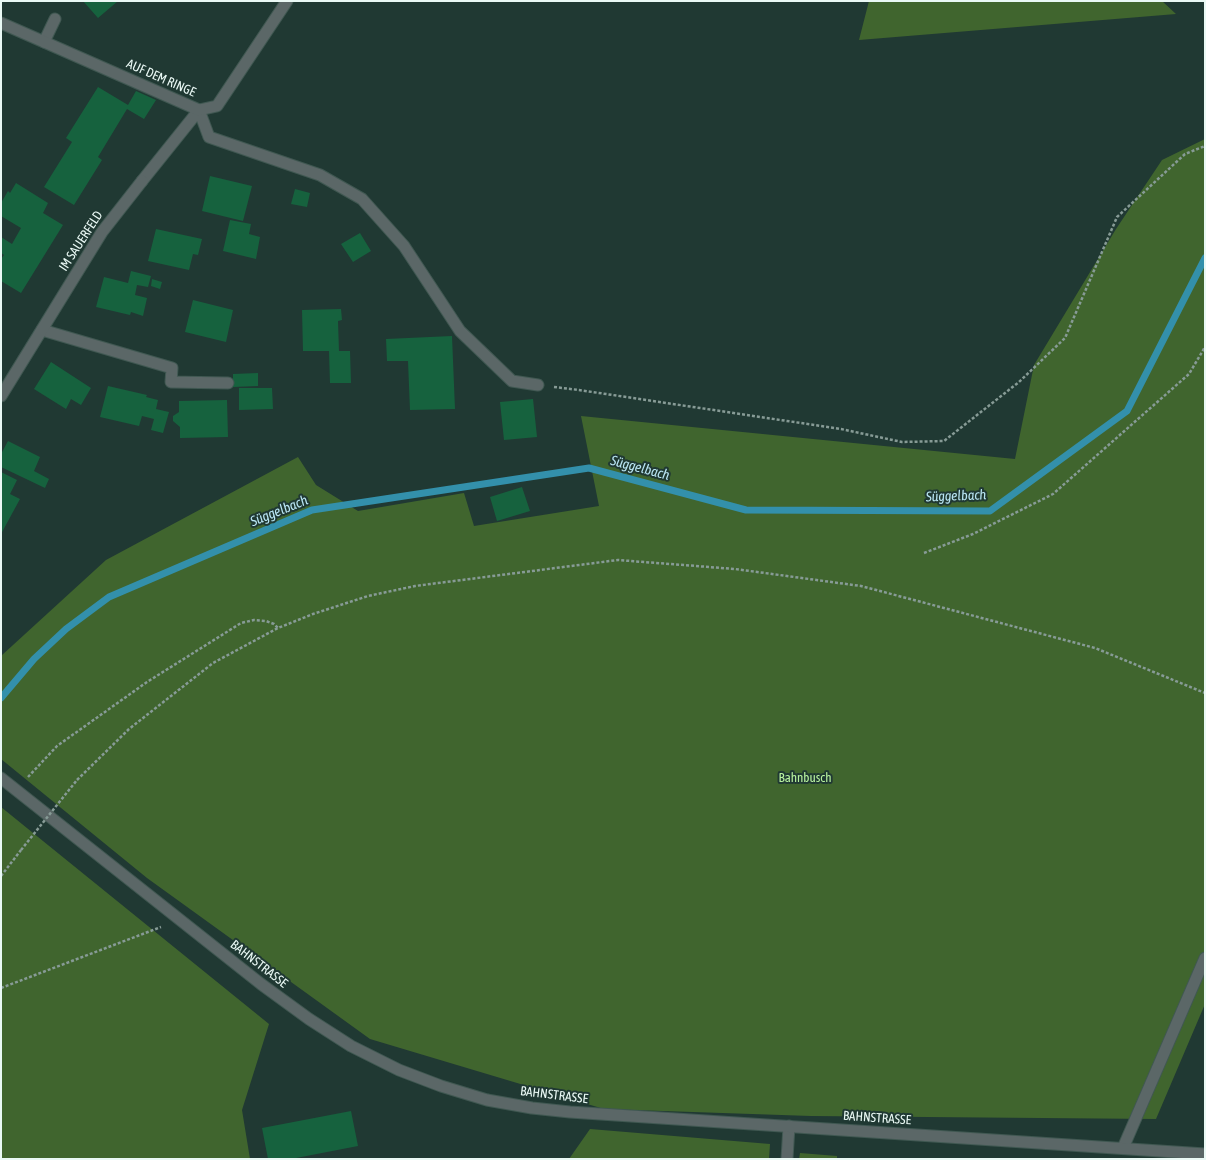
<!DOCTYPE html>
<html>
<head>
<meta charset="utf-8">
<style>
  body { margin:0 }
  #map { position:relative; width:1206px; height:1160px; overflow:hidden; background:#203933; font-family:"Asap Condensed",sans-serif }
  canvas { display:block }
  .frame { position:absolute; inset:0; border:2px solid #eaf9f5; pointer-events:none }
</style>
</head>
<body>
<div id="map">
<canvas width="1206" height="1160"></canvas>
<div class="frame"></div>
</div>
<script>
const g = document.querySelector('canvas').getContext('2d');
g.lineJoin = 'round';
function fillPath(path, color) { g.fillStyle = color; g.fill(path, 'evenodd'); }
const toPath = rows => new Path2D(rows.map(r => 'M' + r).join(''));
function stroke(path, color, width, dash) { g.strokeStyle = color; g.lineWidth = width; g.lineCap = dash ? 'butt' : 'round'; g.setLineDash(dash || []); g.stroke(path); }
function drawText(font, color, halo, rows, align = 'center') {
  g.font = font + ' "Asap Condensed",sans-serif'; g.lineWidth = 4; g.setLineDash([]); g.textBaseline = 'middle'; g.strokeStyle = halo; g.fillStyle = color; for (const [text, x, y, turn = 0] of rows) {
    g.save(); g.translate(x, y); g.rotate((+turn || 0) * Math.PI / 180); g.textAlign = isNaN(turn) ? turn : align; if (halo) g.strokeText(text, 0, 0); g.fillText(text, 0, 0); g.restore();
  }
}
const forest = toPath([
  [869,1,1162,1,1176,14,859,40],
  [1205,139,1205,1004,1156,1119,811,1116,604,1109,370,1039,147,878,1,759,1,656,106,560,298,457,316,485,358,511,464,493,474,526,599,506,581,416,1015,459,1034,365,1116,229,1162,160],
  [1,807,269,1024,242,1110,250,1159,1,1159],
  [590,1129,770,1144,769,1159,569,1159],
  [800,1153,837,1156,837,1159,799,1159]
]);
const stream = toPath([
  [1,698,34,659,66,629,109,597,312,510,589,468,746,510,990,511,1127,411,1205,258]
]);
const building = toPath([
  [83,1,118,1,98,18],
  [98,87,128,105,136,91,156,100,144,119,127,109,98,157,102,160,74,205,44,187,72,142,66,138],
  [210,176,252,186,243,221,202,211],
  [16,183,48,203,43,213,63,225,21,293,1,281,1,259,4,255,1,253,1,237,12,244,21,228,1,216,1,203,8,191,10,193],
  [295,189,310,193,307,207,291,204],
  [230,220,251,224,249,234,260,237,256,259,223,251],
  [156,229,202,239,198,255,193,254,189,270,148,261],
  [360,233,371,251,353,262,341,244],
  [131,271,151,276,148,287,137,285,135,295,147,298,143,316,131,312,130,315,96,307,104,277,128,283],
  [152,279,162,282,160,289,151,286],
  [193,300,233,310,226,342,185,332],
  [341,309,342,320,338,321,339,351,350,351,351,383,330,383,329,351,303,351,302,310],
  [452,336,455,409,410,410,408,361,387,361,386,339],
  [51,362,91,388,81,405,71,399,66,409,34,389],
  [258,373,258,386,233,387,233,374],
  [108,386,147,395,146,397,158,400,156,409,169,412,163,433,151,430,154,419,142,416,139,426,100,417],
  [239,388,272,388,273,409,239,410],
  [533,399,537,437,504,440,500,402],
  [227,400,228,437,180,438,180,427,173,421,173,416,179,412,179,401],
  [8,441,40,457,34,471,49,479,45,488,1,467,1,454],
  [1,472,17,480,10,494,20,499,1,534],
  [522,487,530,511,497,521,490,497],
  [351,1111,358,1146,291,1159,268,1159,262,1128]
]);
const path = toPath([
  [554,387,579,390,841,429,902,442,944,441,1019,382,1065,338,1117,217,1185,154,1205,146],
  [924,553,973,534,1053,494,1189,374,1205,347],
  [28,777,57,746,147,682,241,623,254,620,266,621,274,624,278,628],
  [77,780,129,729,213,663,278,628,313,614,368,596,415,586,618,560,735,569,861,586,1095,648,1205,693],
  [1,876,21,850],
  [1,988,161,927]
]);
const service = toPath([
  [44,42,55,19],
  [142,181,199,110,209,137,320,175,362,199,404,246,460,331,512,381,538,385],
  [42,330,172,368,171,382,228,383],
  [1123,1148,1205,958],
  [787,1159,789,1126]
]);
const minor = toPath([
  [1,23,199,110,217,106,287,1],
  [1,396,102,232,142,181],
  [1,778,261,984,309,1019,351,1046,399,1070,441,1086,487,1100,532,1108,570,1112,1205,1154]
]);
const pathBridge = toPath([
  [21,850,77,780]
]);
const streetNames = [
  ["AUF DEM RINGE",161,78,24],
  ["IM SAUERFELD",81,241,-57],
  ["BAHNSTRASSE",259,964,38],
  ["BAHNSTRASSE",554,1095,7],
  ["BAHNSTRASSE",877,1118,4]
];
const parkNames = [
  ["Bahnbusch",805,778]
];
const waterNames = [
  ["Süggelbach",640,468,15],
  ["Süggelbach",956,496,-2],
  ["Süggelbach",279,511,-22]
];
fillPath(forest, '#40652e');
stroke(stream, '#3390ab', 7);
fillPath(building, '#16623e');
stroke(service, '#405852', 13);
stroke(minor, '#405852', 13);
stroke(path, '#879b96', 2.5, [3, 2]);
stroke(service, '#5b6767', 11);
stroke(minor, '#5b6767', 11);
stroke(pathBridge, '#879b96', 2.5, [3, 2]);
drawText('13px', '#eaf9f5', '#203933', streetNames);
drawText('13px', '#b8f29f', '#203933', parkNames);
drawText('italic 14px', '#bae6f4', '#203933', waterNames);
</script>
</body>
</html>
